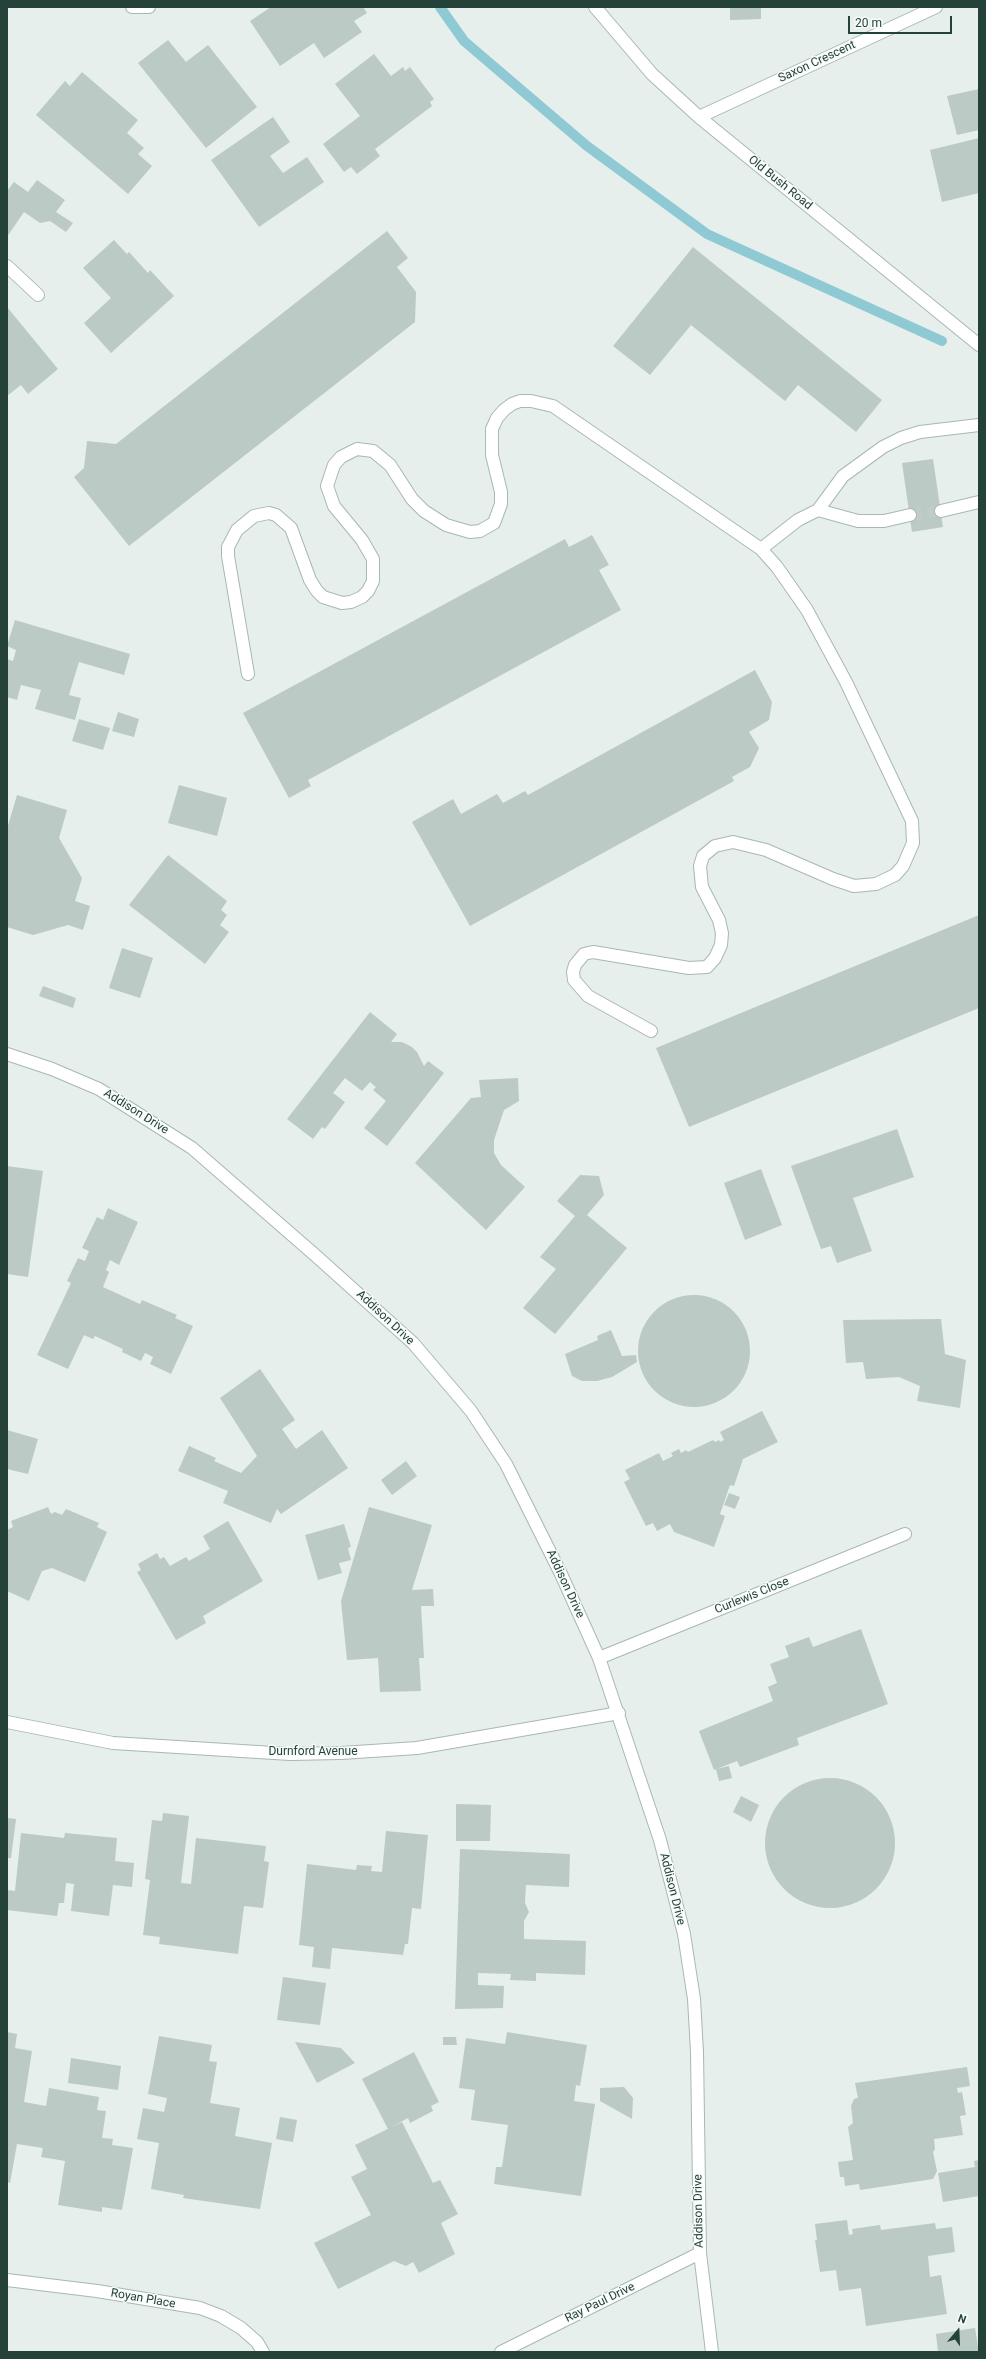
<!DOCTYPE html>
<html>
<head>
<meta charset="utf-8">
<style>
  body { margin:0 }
  #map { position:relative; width:986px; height:2359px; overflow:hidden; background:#e6efeb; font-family:Roboto,sans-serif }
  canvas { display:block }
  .frame { position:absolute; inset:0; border:8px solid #24423a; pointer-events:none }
  .north { position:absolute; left:938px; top:2311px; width:40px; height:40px; -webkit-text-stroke:3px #f7fbf9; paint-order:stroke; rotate:19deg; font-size:11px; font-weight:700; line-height:16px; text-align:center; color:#24423a }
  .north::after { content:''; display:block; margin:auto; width:14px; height:18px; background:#24423a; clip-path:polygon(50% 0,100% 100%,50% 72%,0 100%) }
  .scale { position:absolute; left:848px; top:16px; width:104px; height:18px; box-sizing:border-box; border:2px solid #24423a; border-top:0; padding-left:5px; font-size:12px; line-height:14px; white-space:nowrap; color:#24423a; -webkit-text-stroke:3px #f7fbf9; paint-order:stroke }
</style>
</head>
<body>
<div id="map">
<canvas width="986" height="2359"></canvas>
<div class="frame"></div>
<div class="north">N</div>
<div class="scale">20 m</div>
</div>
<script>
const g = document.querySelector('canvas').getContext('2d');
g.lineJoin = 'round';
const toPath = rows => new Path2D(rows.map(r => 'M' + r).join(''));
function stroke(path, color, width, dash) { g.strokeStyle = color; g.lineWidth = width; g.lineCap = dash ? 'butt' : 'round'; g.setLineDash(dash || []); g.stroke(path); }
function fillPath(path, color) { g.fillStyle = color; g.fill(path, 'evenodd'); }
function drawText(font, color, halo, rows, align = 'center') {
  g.font = font + ' Roboto,sans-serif'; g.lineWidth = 3; g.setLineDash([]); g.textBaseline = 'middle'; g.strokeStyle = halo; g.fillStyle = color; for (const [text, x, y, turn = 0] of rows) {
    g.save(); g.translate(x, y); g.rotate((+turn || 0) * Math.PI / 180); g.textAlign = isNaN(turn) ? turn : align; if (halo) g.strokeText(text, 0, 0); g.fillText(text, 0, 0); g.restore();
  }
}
const stream = toPath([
  [440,7,464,41,587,146,707,234,942,341]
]);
const building = toPath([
  [271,7,363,7,367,13,354,21,362,32,324,58,314,43,280,66,250,21],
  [730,7,761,7,761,19,730,20],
  [168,40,186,62,208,45,257,107,206,148,138,63],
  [374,54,391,76,403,67,405,71,410,67,434,99,430,102,432,106,375,149,380,156,357,174,351,167,344,172,323,144,360,116,335,84],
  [82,72,138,120,127,133,144,148,138,154,152,166,128,194,36,115,65,81,70,86],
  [979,89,979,130,957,135,947,96],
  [273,117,290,142,270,156,283,173,307,157,324,182,259,227,211,160],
  [979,138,979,193,942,202,930,150],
  [37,180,65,200,56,212,73,223,66,232,50,221,40,223,24,212,7,237,7,191,14,182,28,192],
  [387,231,408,258,397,267,416,292,415,322,129,546,74,477,84,468,87,441,116,444],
  [114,240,127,254,129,252,148,273,150,270,174,296,111,353,84,323,111,298,83,268],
  [693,247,882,400,856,432,798,385,785,401,691,325,650,375,613,346],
  [7,307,58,369,28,394,21,385,7,396],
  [933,459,943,527,912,532,902,463],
  [592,535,609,565,599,570,621,610,308,780,311,786,289,798,243,713,565,539,569,547],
  [15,620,130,654,124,675,79,662,69,695,81,698,75,720,35,709,41,690,21,685,17,700,7,697,7,659,13,661,16,650,7,646],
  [755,670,772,702,769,720,749,732,759,748,750,767,732,777,734,781,470,926,412,822,453,799,461,814,497,794,503,803,525,791,528,795],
  [118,712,139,719,134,737,112,731],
  [79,719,110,728,103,750,72,741],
  [179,785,227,798,217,836,168,823],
  [17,795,67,810,59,838,82,878,75,901,90,906,83,930,68,925,33,935,7,927,7,829],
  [168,855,227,901,221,910,227,915,220,925,229,932,205,964,129,905],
  [979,915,979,1008,689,1127,656,1048],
  [122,948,153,958,140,998,109,988],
  [43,986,76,998,73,1008,39,996],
  [370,1012,397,1034,391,1042,402,1042,412,1047,417,1052,424,1066,428,1061,444,1073,387,1146,364,1128,386,1101,373,1090,376,1087,370,1082,362,1091,345,1078,333,1093,345,1102,325,1129,322,1127,313,1139,287,1119],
  [518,1078,519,1101,504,1110,494,1140,494,1153,501,1165,525,1187,486,1230,415,1163,471,1098,481,1097,479,1080],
  [897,1129,914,1177,853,1198,872,1251,837,1263,831,1246,821,1249,791,1166],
  [7,1166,43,1171,28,1277,7,1274],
  [761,1169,782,1225,745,1240,724,1183],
  [580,1175,599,1176,604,1195,587,1215,627,1248,555,1334,523,1308,556,1269,540,1257,575,1216,557,1201],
  [108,1208,138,1222,119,1265,110,1260,106,1270,109,1272,103,1287,140,1304,142,1300,177,1315,175,1318,193,1326,171,1374,150,1364,153,1357,145,1353,141,1361,122,1352,123,1349,95,1336,93,1339,84,1335,68,1369,37,1355,71,1283,67,1281,78,1258,85,1261,89,1251,82,1248,97,1217,103,1220],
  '638 1351a56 56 0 1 1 112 0a56 56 0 1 1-112 0Z',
  [941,1319,945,1354,966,1360,960,1408,917,1401,920,1386,899,1377,866,1379,863,1362,846,1363,843,1320],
  [611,1330,622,1356,636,1355,637,1362,612,1377,597,1381,582,1381,572,1376,565,1354,598,1340,597,1336],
  [260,1369,295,1420,282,1429,296,1449,322,1430,348,1468,281,1514,277,1509,271,1523,223,1503,228,1491,178,1471,189,1446,216,1458,214,1461,241,1473,257,1456,220,1398],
  [762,1411,778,1442,743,1459,734,1486,730,1485,720,1514,725,1516,714,1547,674,1532,670,1524,657,1531,653,1523,646,1526,624,1482,630,1479,625,1470,659,1453,663,1461,673,1456,671,1453,679,1449,681,1453,686,1450,688,1452,713,1440,715,1442,719,1440,720,1442,724,1440,720,1432],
  [7,1430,38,1439,28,1474,7,1469],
  [406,1461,417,1476,392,1495,381,1480],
  [729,1493,740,1497,735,1509,724,1505],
  [48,1507,51,1514,55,1512,62,1515,66,1509,99,1523,97,1527,107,1532,85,1582,52,1568,42,1571,29,1601,7,1591,7,1530,13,1527,11,1521],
  [369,1507,432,1525,412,1590,433,1589,434,1606,421,1606,424,1658,419,1658,421,1691,380,1692,378,1658,347,1660,341,1601],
  [228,1521,263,1581,203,1616,206,1623,176,1640,137,1572,141,1570,138,1564,157,1553,160,1559,164,1557,170,1566,186,1557,189,1561,210,1549,203,1536],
  [344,1524,351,1547,348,1548,351,1560,339,1563,342,1573,318,1580,305,1535],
  [861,1629,888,1704,797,1738,799,1745,740,1767,737,1761,714,1770,699,1731,773,1701,768,1687,777,1683,770,1664,789,1657,785,1646,809,1637,813,1647],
  [729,1766,732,1778,719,1781,716,1769],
  '765 1843a65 65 0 1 1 130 0a65 65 0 1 1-130 0Z',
  [741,1796,759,1805,751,1822,733,1812],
  [456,1804,491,1805,490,1841,456,1841],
  [163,1813,189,1816,181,1883,191,1884,196,1838,266,1846,264,1861,269,1862,263,1908,244,1906,238,1954,159,1944,160,1937,143,1935,150,1880,145,1879,152,1820,162,1821],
  [7,1818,16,1819,11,1858,7,1858],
  [386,1831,428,1835,421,1909,412,1908,408,1944,405,1944,403,1955,332,1948,330,1969,312,1967,314,1947,299,1945,307,1864,356,1870,357,1865,372,1866,371,1871,382,1872],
  [21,1833,64,1838,65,1833,117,1838,115,1861,134,1863,132,1887,113,1885,109,1916,71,1911,74,1884,66,1883,64,1903,59,1903,57,1916,7,1910,7,1890,15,1891],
  [460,1849,570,1854,569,1887,526,1885,525,1903,529,1912,524,1921,524,1939,586,1941,585,1975,536,1973,536,1981,510,1980,511,1974,478,1973,478,1985,504,1986,503,2008,455,2009],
  [283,1977,326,1983,320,2025,277,2020],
  [7,2032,17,2034,15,2048,32,2051,24,2102,46,2106,49,2088,99,2097,97,2110,106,2111,102,2138,113,2139,112,2145,133,2148,122,2210,102,2207,102,2212,58,2205,65,2161,41,2157,43,2148,17,2144,10,2183,7,2182],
  [507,2032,587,2045,580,2086,576,2085,574,2101,595,2104,581,2196,494,2184,496,2167,502,2167,508,2125,471,2120,475,2090,459,2088,466,2038,505,2044],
  [159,2036,212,2045,209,2061,217,2062,210,2103,240,2108,235,2136,272,2143,260,2209,183,2198,184,2195,151,2189,159,2143,137,2139,143,2108,164,2112,167,2098,148,2094],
  [443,2037,456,2037,457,2045,443,2045],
  [295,2042,341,2048,355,2063,317,2083],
  [414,2052,439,2102,431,2106,433,2111,410,2123,408,2118,388,2129,362,2079],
  [71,2058,121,2066,118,2090,68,2083],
  [967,2067,970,2086,957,2088,958,2093,962,2092,966,2115,960,2116,963,2135,934,2139,935,2149,933,2152,937,2171,933,2179,860,2190,859,2184,845,2186,844,2177,840,2177,838,2162,853,2160,848,2127,853,2123,851,2106,854,2099,858,2098,855,2083],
  [624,2087,633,2098,632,2119,600,2101,600,2088],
  [280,2117,297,2120,293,2142,276,2139],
  [402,2122,433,2183,440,2180,458,2214,441,2223,455,2254,419,2273,413,2262,406,2266,394,2261,338,2289,314,2243,371,2215,351,2177,367,2169,355,2145],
  [979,2160,979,2196,943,2202,938,2173,975,2167,974,2161],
  [847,2220,849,2235,853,2234,852,2229,880,2225,881,2230,935,2223,936,2229,952,2227,955,2252,928,2256,930,2277,941,2275,947,2314,866,2326,861,2288,839,2291,836,2270,820,2272,815,2240,817,2240,815,2224],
  [975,2328,979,2352,938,2352,936,2334]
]);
const streetTunnel = toPath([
  [910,515,941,511]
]);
const street = toPath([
  [132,7,149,7],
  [595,7,652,74,699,117,979,345],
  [699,117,936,7],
  [7,266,38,295],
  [818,510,858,521,884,521,910,515],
  [941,511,979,502],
  [248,674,228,556,228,547,237,530,254,516,269,513,276,515,291,528,310,580,317,591,323,597,342,603,351,602,362,597,368,591,373,581,373,559,362,540,334,506,327,486,334,465,341,457,357,449,373,451,390,465,412,499,424,511,446,525,470,532,480,531,494,523,501,504,501,492,492,455,492,429,497,418,504,410,512,404,520,401,531,401,553,406,761,549],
  [651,1031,588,996,574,980,573,972,575,965,584,954,593,952,689,968,707,967,715,958,721,945,722,933,719,920,702,887,700,866,703,856,715,846,733,842,766,850,833,879,854,886,876,884,895,875,903,866,913,843,912,821,846,682,807,610,777,567,761,549,798,520,818,510,843,476,883,447,901,438,920,432,979,425],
  [7,1054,52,1069,99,1089,192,1148,315,1255,413,1343,471,1411,506,1464,561,1574,599,1658,660,1840,684,1934,694,1999,697,2052,700,2253,712,2352],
  [599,1658,905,1534],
  [7,1722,113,1743,290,1754,341,1753,417,1748,619,1713],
  [7,2280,97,2291,200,2308,221,2316,241,2328,257,2342,263,2352],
  [501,2352,700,2253]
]);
const streetNames = [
  ["Saxon Crescent",817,62,-25],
  ["Old Bush Road",780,183,39],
  ["Addison Drive",136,1112,32],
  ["Addison Drive",385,1318,43],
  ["Addison Drive",565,1584,65],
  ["Curlewis Close",752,1596,-22],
  ["Durnford Avenue",313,1752],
  ["Addison Drive",672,1889,76],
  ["Addison Drive",699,2211,-91],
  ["Royan Place",143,2299,10],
  ["Ray Paul Drive",600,2303,-26]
];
stroke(stream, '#8ec9d4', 10);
fillPath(building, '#bbcac4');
stroke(streetTunnel, '#bfccc8', 12, [12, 6]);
stroke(street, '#a8b8b2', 14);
stroke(street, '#fff', 12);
drawText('12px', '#24423a', '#f7fbf9', streetNames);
</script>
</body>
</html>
